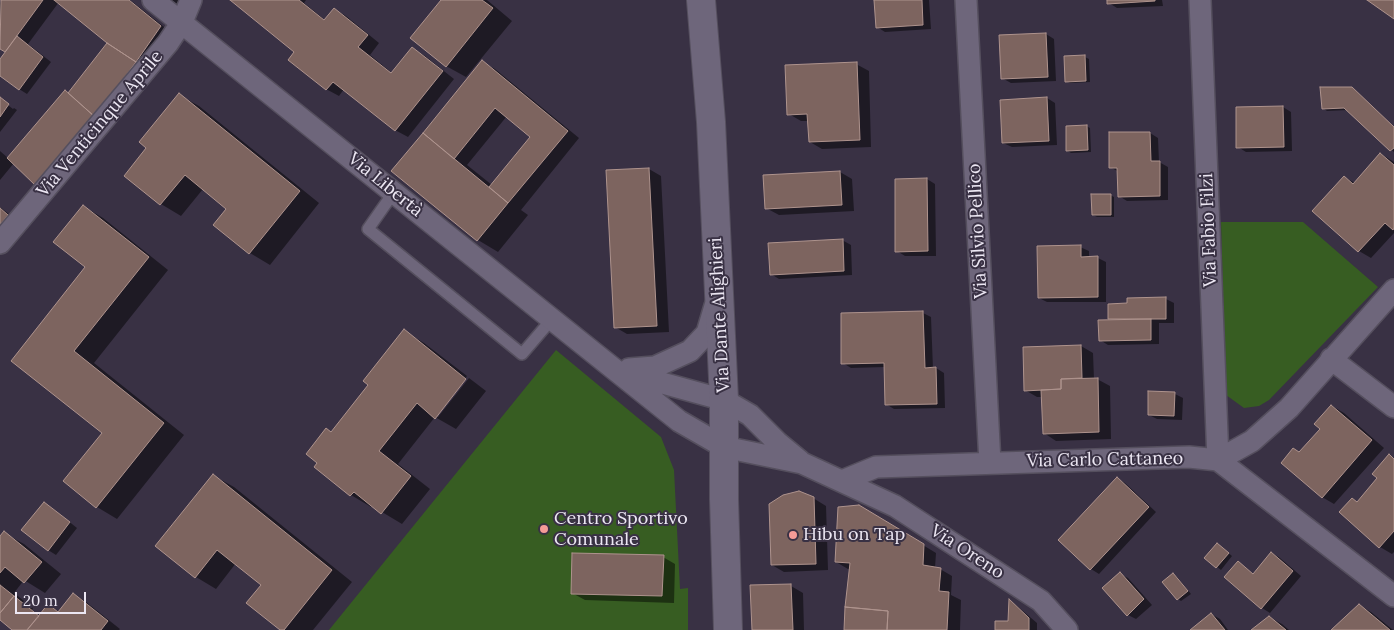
<!DOCTYPE html>
<html>
<head>
<meta charset="utf-8">
<style>
  body { margin:0 }
  #map { position:relative; width:1394px; height:630px; overflow:hidden; background:#393144; font-family:Lora,serif }
  canvas { display:block }
  .scale { position:absolute; left:15px; top:592px; width:71px; height:22px; box-sizing:border-box; border:2px solid #ece7f3; border-top:0; padding-left:6px; font-size:15px; line-height:18px; white-space:nowrap; color:#ece7f3; -webkit-text-stroke:4px #393144; paint-order:stroke }
</style>
</head>
<body>
<div id="map">
<canvas width="1394" height="630"></canvas>
<div class="scale">20 m</div>
</div>
<script>
const g = document.querySelector('canvas').getContext('2d');
g.lineJoin = 'round';
function fillPath(path, color) { g.fillStyle = color; g.fill(path, 'evenodd'); }
const toPath = rows => new Path2D(rows.map(r => 'M' + r).join(''));
function stroke(path, color, width, dash) { g.strokeStyle = color; g.lineWidth = width; g.lineCap = dash ? 'butt' : 'round'; g.setLineDash(dash || []); g.stroke(path); }
function drawText(font, color, halo, rows, align = 'center') {
  g.font = font + ' Lora,serif'; g.lineWidth = 4; g.setLineDash([]); g.textBaseline = 'middle'; g.strokeStyle = halo; g.fillStyle = color; for (const [text, x, y, turn = 0] of rows) {
    g.save(); g.translate(x, y); g.rotate((+turn || 0) * Math.PI / 180); g.textAlign = isNaN(turn) ? turn : align; if (halo) g.strokeText(text, 0, 0); g.fillText(text, 0, 0); g.restore();
  }
}
const green = toPath([
  [1221,222,1303,222,1378,287,1269,400,1259,406,1244,408,1226,395],
  [556,350,661,437,674,470,680,589,688,588,688,630,329,630]
]);
const shadow = toPath([
  [2,0,130,0,173,34,149,68,14,163,0,180,0,151,8,158,69,94,108,42,59,2,28,44,51,62,27,94,19,89,0,74,0,61,6,52,0,47,0,3],
  [165,0,183,0,179,9],
  [232,0,306,0,304,3,325,20,334,9,346,16,379,43,370,55,392,73,412,48,425,56,454,79,408,137,395,130,344,89,339,96,326,89,296,52],
  [443,0,487,0,512,21,466,77,446,66],
  [876,0,929,0,931,29,885,32,877,27],
  [1109,0,1162,0,1163,6,1117,8,1109,3],
  [1046,34,1054,39,1056,81,1011,83,1002,78],
  [1085,57,1089,59,1090,82,1070,83,1066,81],
  [482,62,495,69,579,138,521,210,528,215,498,252,478,240,393,171],
  [507,116,532,136,492,185,467,165],
  [856,64,869,71,871,147,822,149,810,142,809,121,801,121,789,114],
  [1352,88,1356,91,1394,127,1394,152,1348,110,1327,111,1323,108],
  [179,95,199,106,319,203,270,265,250,253,228,209,203,189,181,216,161,204,125,175,148,148],
  [1047,98,1055,103,1057,145,1012,147,1003,143],
  [0,99,13,109,14,108,17,110,0,132],
  [1283,107,1291,112,1292,151,1246,152,1238,147],
  [1086,126,1090,128,1091,152,1071,153,1068,151],
  [1150,133,1158,138,1159,162,1168,167,1168,200,1127,201,1119,196,1119,172,1110,167],
  [1381,154,1394,162,1394,233,1371,258,1359,251,1344,177,1355,183],
  [649,169,661,176,669,332,627,334,615,327],
  [840,172,852,179,854,211,779,215,766,208],
  [927,179,935,184,936,256,905,256,897,251],
  [1110,195,1114,197,1114,217,1097,217,1093,215],
  [83,206,103,218,168,270,94,363,184,435,117,519,97,507,65,481,104,432,13,361,87,267],
  [0,207,20,223,0,247],
  [842,240,851,245,852,275,779,279,771,274],
  [1080,247,1089,251,1089,258,1098,258,1106,262,1106,302,1047,302,1039,298],
  [1166,299,1174,303,1174,323,1159,323,1159,344,1108,345,1100,340,1109,321,1109,305],
  [923,313,931,317,933,369,936,368,944,373,945,408,894,409,886,404,885,367,851,368,843,363,842,314],
  [404,331,424,343,467,376,435,417,438,417,469,378,486,391,456,429,435,417,398,464,430,489,402,524,382,512,373,505,371,507,351,495,332,433,370,385],
  [1081,346,1093,353,1094,379,1097,379,1110,386,1111,439,1056,441,1044,433,1043,397,1037,397,1025,390],
  [1175,394,1183,398,1182,420,1157,419,1149,415],
  [1332,406,1344,413,1384,448,1334,504,1322,497,1300,453,1321,429],
  [1389,456,1394,459,1394,552,1392,554,1380,547,1340,512,1358,503,1379,478],
  [214,476,234,487,352,582,313,630,282,630,263,584,236,563,216,589,196,577],
  [1117,478,1125,483,1156,512,1099,574,1091,569],
  [813,498,826,506,828,570,784,572,772,565],
  [44,503,52,508,77,528,56,555,48,550],
  [872,514,936,553,935,568,940,569,952,576,951,595,961,600,960,630,845,630,851,569,848,569,836,562],
  [4,533,24,544,61,574,45,593,24,580,14,593,33,608,32,610,40,616,48,606,60,612,74,595,86,602,120,629,119,630,14,630,0,619,0,538],
  [1221,547,1232,556,1221,570,1206,558],
  [1272,553,1280,558,1301,576,1270,613,1262,608,1238,563,1254,574],
  [663,557,675,564,674,603,585,600,572,593],
  [1120,574,1128,578,1152,605,1136,619,1128,615],
  [1173,575,1177,577,1191,594,1181,601,1178,599],
  [791,586,803,593,804,630,753,630,752,587],
  [1010,601,1017,606,1037,623,1037,630,996,630,1009,622],
  [1359,605,1371,612,1393,630,1333,630],
  [1211,614,1220,619,1228,630,1192,630],
  [1269,617,1282,624,1289,630,1253,630]
]);
const building = toPath([
  [1,0,43,0,5,52,0,49,1,0],
  [54,0,129,0,161,26,136,62,107,43,54,0],
  [230,0,299,0,324,20,334,8,368,35,358,47,391,73,412,47,443,71,395,131,333,82,326,90,288,60,294,52,230,0],
  [441,0,482,0,493,8,446,67,410,38,441,0],
  [874,0,922,0,923,25,876,28,874,0],
  [1107,0,1155,0,1155,1,1107,4,1107,0],
  [1367,0,1394,0,1394,19,1367,0],
  [1046,33,1048,77,1001,79,999,35,1046,33],
  [17,36,43,57,19,90,0,76,0,59,17,36],
  [107,43,136,62,95,117,68,93,107,43],
  [1085,55,1086,81,1065,82,1064,56,1085,55],
  [482,60,568,131,508,203,489,187,530,137,495,108,454,159,423,133,482,60],
  [857,62,860,140,809,142,807,114,787,115,785,65,857,62],
  [1320,87,1352,87,1394,127,1394,148,1390,151,1344,108,1322,109,1320,87],
  [65,90,95,117,36,186,7,158,65,90],
  [179,93,300,191,249,254,213,225,226,209,185,175,160,205,124,176,146,148,139,142,179,93],
  [0,97,9,104,0,117,0,97],
  [1047,97,1049,141,1002,143,1000,100,1047,97],
  [1283,106,1284,147,1236,148,1236,107,1283,106],
  [1087,125,1088,150,1066,151,1066,126,1087,125],
  [1109,132,1150,132,1151,161,1160,161,1160,196,1118,197,1117,168,1109,168,1109,132],
  [423,133,508,203,477,241,391,171,423,133],
  [1380,153,1394,165,1394,228,1393,230,1385,223,1358,252,1312,211,1344,176,1353,184,1380,153],
  [649,168,657,326,614,328,606,170,649,168],
  [840,171,842,205,765,209,763,175,840,171],
  [927,178,928,251,895,252,895,179,927,178],
  [1091,194,1111,194,1111,215,1092,215,1091,194],
  [83,205,149,257,74,351,164,423,96,508,63,481,102,433,11,361,85,267,53,242,83,205],
  [0,208,8,215,0,225,0,208],
  [843,239,844,271,770,275,768,243,843,239],
  [1081,245,1081,257,1098,256,1098,297,1038,298,1037,246,1081,245],
  [1166,297,1166,319,1108,319,1108,304,1127,303,1127,298,1166,297],
  [923,311,925,368,936,367,937,404,885,405,884,363,841,364,841,313,923,311],
  [1151,319,1151,340,1099,341,1098,320,1151,319],
  [404,329,466,379,435,419,417,403,379,451,411,476,381,514,354,492,350,496,314,467,317,463,306,454,326,428,331,432,368,385,363,381,404,329],
  [1081,345,1082,378,1061,379,1061,389,1024,391,1023,347,1081,345],
  [1098,378,1099,432,1043,434,1041,390,1061,389,1061,379,1098,378],
  [1148,391,1175,392,1174,416,1148,415,1148,391],
  [1331,405,1372,440,1322,498,1281,463,1293,448,1299,452,1320,429,1314,424,1331,405],
  [1389,454,1394,459,1394,531,1379,548,1339,512,1352,498,1357,502,1377,478,1372,474,1389,454],
  [213,474,332,570,284,630,280,630,246,603,261,585,217,550,195,578,155,546,213,474],
  [1117,477,1149,507,1090,570,1058,540,1117,477],
  [799,491,814,497,816,564,771,565,769,504,783,495,799,491],
  [44,502,70,522,48,551,21,530,44,502],
  [859,505,924,544,923,565,941,568,939,591,949,592,947,630,887,630,888,611,845,607,850,563,835,562,838,507,859,505],
  [4,531,42,562,24,583,5,567,0,573,0,536,4,531],
  [1217,543,1229,553,1216,568,1204,558,1217,543],
  [1271,552,1293,571,1261,609,1224,577,1238,561,1253,574,1271,552],
  [572,553,664,555,662,596,571,594,572,553],
  [1120,572,1144,599,1127,616,1102,588,1120,572],
  [1173,573,1188,591,1177,600,1162,582,1173,573],
  [791,584,793,630,752,630,750,585,791,584],
  [0,585,14,596,0,613,0,585],
  [73,593,108,621,101,630,27,630,48,604,58,612,73,593],
  [14,596,39,616,27,630,12,630,0,620,0,613,14,596],
  [1009,599,1029,618,1029,630,995,630,995,621,1008,621,1009,599],
  [1359,604,1390,630,1331,630,1359,604],
  [845,607,888,611,887,630,844,630,845,607],
  [1211,613,1225,630,1190,630,1211,613],
  [1269,616,1286,630,1251,630,1269,616]
]);
const lane = toPath([
  [394,192,368,229,522,354,552,319]
]);
const street = toPath([
  [153,0,679,421,724,447,802,463,895,506,1041,601,1067,630],
  [966,0,990,463],
  [1200,0,1218,460,1394,596],
  [0,243,168,43,182,22,191,0],
  [1331,359,1394,407],
  [629,369,655,367,690,351,707,333,715,306],
  [626,373,724,400,750,415,777,442,800,461],
  [842,481,876,467,1189,457,1218,460,1252,441,1289,408,1394,290]
]);
const secondary = toPath([
  [701,0,711,122,724,400,724,499,728,630]
]);
const markers = [
  [544,529,5,"#f59b97"],
  [793,535,5,"#f59b97"]
];
const streetNames = [
  ["Via Venticinque Aprile",100,124,-50],
  ["Via Libertà",385,185,39],
  ["Via Fabio Filzi",1209,230,-92],
  ["Via Silvio Pellico",978,231,-93],
  ["Via Dante Alighieri",720,315,-93],
  ["Via Carlo Cattaneo",1105,460,-1],
  ["Via Oreno",967,552,33]
];
const poiNames = [
  ["Centro Sportivo",554,519],
  ["Comunale",554,540],
  ["Hibu on Tap",803,535]
];
fillPath(green, '#375d22');
fillPath(shadow, '#0007');
fillPath(building, '#7d645f');
stroke(building, '#ae938d', 1);
stroke(lane, '#554f5e', 14);
stroke(street, '#554f5e', 24);
stroke(secondary, '#554f5e', 30);
stroke(lane, '#6e667b', 11);
stroke(street, '#6e667b', 21);
stroke(secondary, '#6e667b', 28);
for (const [x, y, r, color] of markers) { const dot = new Path2D(); dot.arc(x, y, r, 0, 2 * Math.PI); g.fillStyle = color; g.fill(dot); stroke(dot, '#393144', 2); }
drawText('18px', '#ece7f3', '#393144', streetNames);
drawText('18px', '#ece7f3', '#393144', poiNames, 'left');
</script>
</body>
</html>
